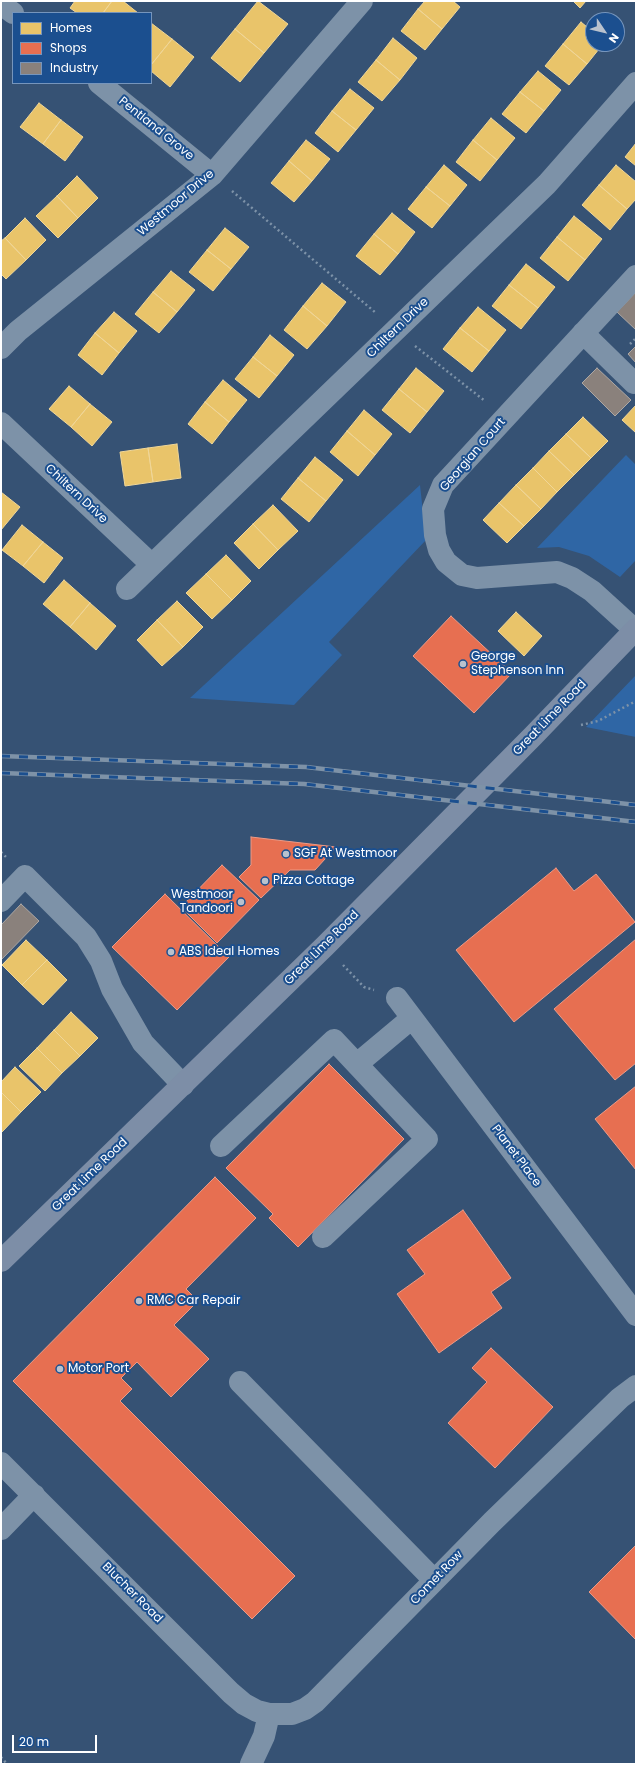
<!DOCTYPE html>
<html>
<head>
<meta charset="utf-8">
<style>
  body { margin:0 }
  #map { position:relative; width:637px; height:1765px; overflow:hidden; background:#365274; font-family:Poppins,sans-serif }
  canvas { display:block }
  .frame { position:absolute; inset:0; border:2px solid #fff; pointer-events:none }
  .legend { position:absolute; left:12px; top:12px; width:140px; height:72px; box-sizing:border-box; background:#1b4f8f; border:1px solid #7695bc; margin:0; padding:5px 7px; list-style:none; font-size:12px; color:#fff }
  .legend li { display:flex; align-items:center; gap:8px; height:20px }
  .legend b { width:20px; border:1px solid #7695bc }
  .north { position:absolute; left:585px; top:12px; width:40px; height:40px; box-sizing:border-box; background:#1b4f8f; border:1px solid #7695bc; border-radius:50%; rotate:125deg; font-size:11px; font-weight:700; line-height:16px; text-align:center; color:#fff }
  .north::after { content:''; display:block; margin:auto; width:14px; height:18px; background:#b9c2ce; clip-path:polygon(50% 0,100% 100%,50% 72%,0 100%) }
  .scale { position:absolute; left:12px; top:1735px; width:85px; height:18px; box-sizing:border-box; border:2px solid #fff; border-top:0; padding-left:5px; font-size:12px; line-height:14px; white-space:nowrap; color:#fff; -webkit-text-stroke:3px #1b4f8f; paint-order:stroke }
</style>
</head>
<body>
<div id="map">
<canvas width="637" height="1765"></canvas>
<div class="frame"></div>
<ul class="legend">
<li><b style="height:11px;background:#e9c46a"></b>Homes</li>
<li><b style="height:11px;background:#e76f51"></b>Shops</li>
<li><b style="height:11px;background:#8a817c"></b>Industry</li>
</ul>
<div class="north">N</div>
<div class="scale">20 m</div>
</div>
<script>
const g = document.querySelector('canvas').getContext('2d');
g.lineJoin = 'round';
function fillPath(path, color) { g.fillStyle = color; g.fill(path, 'evenodd'); }
const toPath = rows => new Path2D(rows.map(r => 'M' + r).join(''));
function stroke(path, color, width, dash) { g.strokeStyle = color; g.lineWidth = width; g.lineCap = dash ? 'butt' : 'round'; g.setLineDash(dash || []); g.stroke(path); }
function drawText(font, color, halo, rows, align = 'center') {
  g.font = font + ' Poppins,sans-serif'; g.lineWidth = 4; g.setLineDash([]); g.textBaseline = 'middle'; g.strokeStyle = halo; g.fillStyle = color; for (const [text, x, y, turn = 0] of rows) {
    g.save(); g.translate(x, y); g.rotate((+turn || 0) * Math.PI / 180); g.textAlign = isNaN(turn) ? turn : align; if (halo) g.strokeText(text, 0, 0); g.fillText(text, 0, 0); g.restore();
  }
}
const green = toPath([
  [626,455,636,465,636,560,620,577,589,556,559,547,537,548],
  [420,485,426,540,329,642,342,655,294,705,190,698],
  [636,675,636,737,586,727]
]);
const homes = toPath([
  [75,1,112,1,103,13,77,13,70,8,75,1],
  [112,1,123,1,138,13,103,13,112,1],
  [258,1,288,24,264,53,235,29,258,1],
  [425,1,453,1,460,7,442,29,418,9,425,1],
  [573,1,586,1,580,8,573,1],
  [418,9,442,29,425,50,401,31,418,9],
  [581,22,593,32,593,44,603,44,587,64,563,44,581,22],
  [151,23,172,39,151,65,151,23],
  [235,29,264,53,240,82,211,58,235,29],
  [393,38,417,58,400,80,376,60,393,38],
  [172,39,194,57,170,87,151,71,151,65,172,39],
  [563,44,587,64,569,85,545,66,563,44],
  [376,60,400,80,382,101,358,82,376,60],
  [538,71,561,90,544,111,520,92,538,71],
  [350,89,374,108,356,130,332,111,350,89],
  [520,92,544,111,526,133,502,114,520,92],
  [39,103,61,120,43,144,20,127,39,103],
  [332,111,356,130,338,152,315,133,332,111],
  [491,118,515,138,497,160,473,140,491,118],
  [61,120,83,137,65,161,43,144,61,120],
  [306,140,330,159,312,181,289,161,306,140],
  [473,140,497,160,480,181,456,162,473,140],
  [636,143,636,166,625,157,636,143],
  [289,161,312,181,294,202,271,183,289,161],
  [444,165,467,185,450,206,426,187,444,165],
  [616,165,636,182,636,199,627,209,599,185,616,165],
  [77,176,98,198,78,218,57,196,77,176],
  [599,185,627,209,610,230,582,205,599,185],
  [426,187,450,206,432,228,408,209,426,187],
  [57,196,78,218,58,238,36,216,57,196],
  [392,213,415,232,398,254,374,234,392,213],
  [574,216,602,239,585,260,557,237,574,216],
  [25,218,46,240,26,260,5,238,25,218],
  [225,228,249,247,231,269,207,250,225,228],
  [374,234,398,254,380,275,356,256,374,234],
  [557,237,585,260,568,281,540,258,557,237],
  [5,238,26,260,6,279,1,274,1,241,5,238],
  [207,250,231,269,213,291,189,272,207,250],
  [526,264,555,287,538,308,509,285,526,264],
  [171,271,195,290,177,312,153,292,171,271],
  [322,283,346,302,327,326,303,306,322,283],
  [509,285,538,308,521,329,492,306,509,285],
  [153,292,177,312,159,333,135,314,153,292],
  [303,306,327,326,307,349,284,330,303,306],
  [478,307,506,330,489,351,460,328,478,307],
  [114,312,137,331,119,353,95,333,114,312],
  [460,328,489,351,472,372,443,349,460,328],
  [95,333,119,353,102,375,78,355,95,333],
  [270,335,294,355,277,376,253,357,270,335],
  [253,357,277,376,259,398,235,379,253,357],
  [416,368,444,391,427,412,399,389,416,368],
  [223,380,247,400,229,422,205,402,223,380],
  [69,386,90,404,71,427,49,409,69,386],
  [399,389,427,412,410,433,382,410,399,389],
  [205,402,229,422,212,444,188,424,205,402],
  [90,404,112,422,92,446,71,427,90,404],
  [636,405,636,433,622,420,636,405],
  [364,410,392,434,375,455,347,431,364,410],
  [583,417,608,441,591,458,566,434,583,417],
  [347,431,375,455,358,476,330,452,347,431],
  [566,434,591,458,574,475,549,451,566,434],
  [177,444,181,478,153,482,148,448,177,444],
  [148,448,153,482,125,486,120,452,148,448],
  [549,451,574,475,557,492,533,468,549,451],
  [315,457,343,480,326,501,298,478,315,457],
  [533,468,557,492,541,509,516,485,533,468],
  [298,478,326,501,309,522,281,499,298,478],
  [516,485,541,509,524,526,499,503,516,485],
  [1,492,20,507,1,530,1,492],
  [499,503,524,526,507,543,483,520,499,503],
  [273,505,298,531,278,550,253,524,273,505],
  [253,524,278,550,259,569,234,543,253,524],
  [22,525,43,542,23,566,2,550,22,525],
  [43,542,63,558,44,583,23,566,43,542],
  [226,555,251,581,232,600,206,574,226,555],
  [206,574,232,600,212,619,186,593,206,574],
  [64,580,90,603,70,627,43,604,64,580],
  [177,601,203,627,183,647,157,620,177,601],
  [90,603,116,626,96,650,70,627,90,603],
  [516,612,542,636,524,656,498,631,516,612],
  [157,620,183,647,162,666,137,640,157,620],
  [26,940,47,960,22,985,2,965,26,940],
  [47,960,67,980,43,1005,22,985,47,960],
  [71,1012,98,1038,80,1056,54,1030,71,1012],
  [54,1030,80,1056,62,1073,37,1048,54,1030],
  [37,1048,62,1073,45,1091,19,1066,37,1048],
  [15,1067,41,1092,21,1112,1,1092,1,1082,15,1067],
  [1,1092,21,1112,2,1132,1,1132,1,1092]
]);
const shops = toPath([
  [451,616,512,673,474,713,413,656,451,616],
  [251,837,336,847,315,870,290,870,261,898,239,877,251,865,251,837],
  [222,865,259,900,217,943,181,907,222,865],
  [556,868,574,891,596,874,635,922,514,1022,456,950,556,868],
  [165,894,229,957,177,1010,112,947,165,894],
  [636,939,636,1063,615,1080,554,1009,636,939],
  [329,1064,404,1139,298,1247,269,1218,273,1214,226,1168,329,1064],
  [636,1086,636,1170,595,1119,636,1086],
  [215,1177,256,1218,186,1289,198,1301,174,1325,209,1359,171,1397,137,1362,121,1378,132,1389,120,1401,295,1576,252,1619,13,1381,215,1177],
  [463,1210,511,1278,491,1292,502,1308,439,1353,397,1294,425,1274,407,1250,463,1210],
  [491,1348,553,1407,495,1468,448,1423,487,1382,472,1368,491,1348],
  [636,1545,636,1640,589,1592,636,1545]
]);
const industry = toPath([
  [636,292,636,330,617,312,636,292],
  [636,346,636,363,628,354,636,346],
  [597,368,631,400,615,416,582,383,597,368],
  [21,904,39,921,1,960,1,925,21,904]
]);
const path = toPath([
  [232,191,376,313],
  [630,344,636,338],
  [415,346,485,401],
  [581,725,598,721,636,701],
  [1,852,7,858],
  [343,965,364,987,374,990],
  [1,1757,7,1764]
]);
const minor = toPath([
  [1,4,13,13],
  [99,83,212,175],
  [583,333,634,383],
  [1,348,18,331,212,175,362,1],
  [1,423,152,565],
  [127,589,547,184,636,83],
  [635,630,592,591,572,578,557,572,477,578,462,575,446,562,439,550,435,535,433,509,443,485,636,276],
  [1,901,25,876,86,937,101,961,112,989,143,1043,183,1085],
  [397,998,636,1315],
  [357,1064,412,1018],
  [221,1146,334,1040,427,1139,323,1237],
  [240,1382,434,1580],
  [1,1463,231,1693,244,1704,257,1711,269,1714,292,1714,305,1709,315,1702,492,1522,620,1398,636,1386],
  [1,1529,34,1495],
  [251,1764,264,1736,269,1714]
]);
const major = toPath([
  [1,1261,325,946,533,736,636,629]
]);
const rail = toPath([
  [1,756,306,767,636,805],
  [1,773,304,784,636,822]
]);
const markers = [
  [463,664,4,"#b9c2ce"],
  [286,854,4,"#b9c2ce"],
  [265,881,4,"#b9c2ce"],
  [241,902,4,"#b9c2ce"],
  [171,952,4,"#b9c2ce"],
  [139,1301,4,"#b9c2ce"],
  [60,1369,4,"#b9c2ce"]
];
const streetNames = [
  ["Pentland Grove",156,129,39],
  ["Westmoor Drive",176,203,-40],
  ["Chiltern Drive",398,328,-44],
  ["Georgian Court",473,455,-49],
  ["Chiltern Drive",76,494,43],
  ["Great Lime Road",550,718,-46],
  ["Great Lime Road",322,948,-45],
  ["Planet Place",516,1156,53],
  ["Great Lime Road",90,1175,-44],
  ["Comet Row",437,1578,-46],
  ["Blucher Road",132,1593,45]
];
const poiNames = [
  ["George",471,657],
  ["Stephenson Inn",471,671],
  ["SGF At Westmoor",294,854],
  ["Pizza Cottage",273,881],
  ["Westmoor",233,895,"right"],
  ["Tandoori",233,909,"right"],
  ["ABS Ideal Homes",179,952],
  ["RMC Car Repair",147,1301],
  ["Motor Port",68,1369]
];
fillPath(green, '#2f66a5');
fillPath(homes, '#e9c46a');
stroke(homes, '#f0d697', 1);
fillPath(shops, '#e76f51');
stroke(shops, '#ee9a85', 1);
fillPath(industry, '#8a817c');
stroke(industry, '#ada7a3', 1);
stroke(path, '#7d92a8', 2.5, [2, 3]);
stroke(minor, '#7d92a8', 22);
stroke(major, '#7d8ea7', 22);
stroke(rail, '#7e92a7', 4.5);
stroke(rail, '#1b4f8f', 3, [9]);
for (const [x, y, r, color] of markers) { const dot = new Path2D(); dot.arc(x, y, r, 0, 2 * Math.PI); g.fillStyle = color; g.fill(dot); stroke(dot, '#1b4f8f', 1.5); }
drawText('12px', '#fff', '#1b4f8f', streetNames);
drawText('12px', '#fff', '#1b4f8f', poiNames, 'left');
</script>
</body>
</html>
